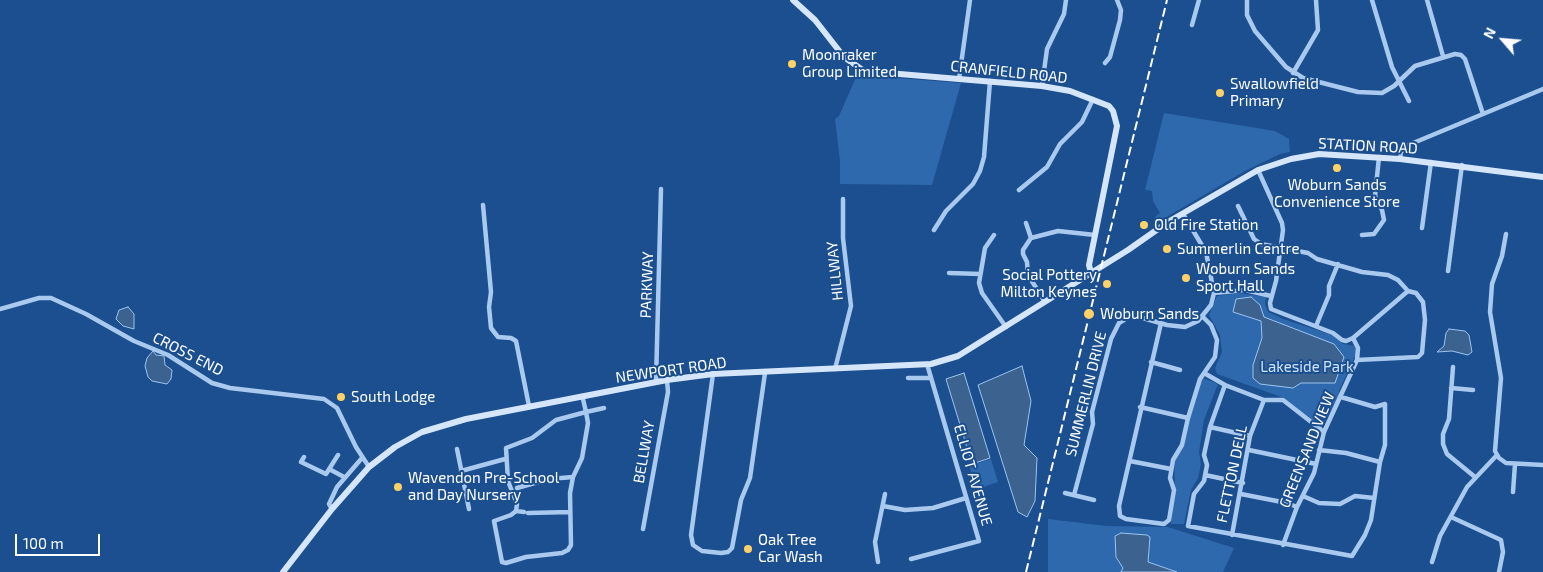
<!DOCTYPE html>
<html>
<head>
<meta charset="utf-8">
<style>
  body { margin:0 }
  #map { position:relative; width:1543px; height:572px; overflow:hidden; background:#1b4f8f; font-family:"Exo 2",sans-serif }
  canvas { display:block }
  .north { position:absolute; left:1478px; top:15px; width:50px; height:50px; -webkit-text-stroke:4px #1b4f8f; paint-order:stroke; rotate:297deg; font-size:14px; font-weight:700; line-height:20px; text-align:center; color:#fff }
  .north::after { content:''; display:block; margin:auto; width:18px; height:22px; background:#fff; clip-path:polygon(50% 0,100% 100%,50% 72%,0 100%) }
  .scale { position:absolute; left:15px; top:534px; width:85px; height:22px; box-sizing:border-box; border:2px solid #fff; border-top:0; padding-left:6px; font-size:15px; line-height:18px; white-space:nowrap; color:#fff; -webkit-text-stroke:4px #1b4f8f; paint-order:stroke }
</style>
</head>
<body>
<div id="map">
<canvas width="1543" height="572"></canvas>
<div class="north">N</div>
<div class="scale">100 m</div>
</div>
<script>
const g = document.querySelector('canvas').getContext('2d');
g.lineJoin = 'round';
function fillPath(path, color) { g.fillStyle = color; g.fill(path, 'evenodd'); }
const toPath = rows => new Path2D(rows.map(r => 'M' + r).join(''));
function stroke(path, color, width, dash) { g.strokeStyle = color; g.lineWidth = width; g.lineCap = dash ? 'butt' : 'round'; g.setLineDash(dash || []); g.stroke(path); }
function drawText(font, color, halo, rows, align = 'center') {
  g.font = font + ' "Exo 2",sans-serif'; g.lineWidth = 4; g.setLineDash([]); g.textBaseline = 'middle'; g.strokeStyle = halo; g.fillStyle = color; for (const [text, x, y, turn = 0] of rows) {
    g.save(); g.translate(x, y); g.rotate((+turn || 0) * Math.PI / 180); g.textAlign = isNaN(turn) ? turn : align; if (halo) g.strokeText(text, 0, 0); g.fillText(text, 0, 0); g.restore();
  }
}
const green = toPath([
  [857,75,961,83,932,185,840,184,840,161,835,119,839,116],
  [1164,113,1275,131,1289,139,1290,152,1280,154,1245,171,1158,222,1155,217,1160,213,1153,201,1152,191,1145,190],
  [1239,293,1266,297,1265,304,1268,312,1283,319,1332,335,1343,344,1354,346,1357,352,1339,391,1339,395,1320,431,1284,398,1217,374,1215,368,1222,352,1220,335,1209,315,1217,296],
  [1203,378,1218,384,1204,420,1199,452,1201,464,1198,478,1191,490,1184,524,1171,524,1175,486,1174,462,1183,444,1197,391],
  [991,459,998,482,977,489,969,466],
  [1048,519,1107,526,1168,527,1234,548,1223,572,1177,572,1148,562,1150,537,1116,557,1123,568,1121,572,1048,572]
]);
const water = toPath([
  [1251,297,1260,305,1264,317,1334,344,1344,357,1335,383,1301,383,1293,388,1260,384,1253,378,1253,365,1262,338,1261,321,1233,312,1236,299,1251,297],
  [128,307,134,314,134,329,123,326,116,319,119,310,128,307],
  [1449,329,1465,331,1469,335,1472,352,1468,355,1452,351,1437,352,1444,346,1446,333,1449,329],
  [153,351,156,355,164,356,165,365,172,370,171,379,167,384,152,381,148,377,145,366,147,358,153,351],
  [1022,366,1031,401,1024,445,1037,458,1035,501,1027,517,1018,512,978,385,1022,366],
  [964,373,990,458,972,464,946,379,964,373],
  [1121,533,1147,535,1150,537,1148,562,1177,572,1121,572,1123,568,1116,557,1115,536,1121,533]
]);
const street = toPath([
  [1247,0,1247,15,1255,31,1286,67,1303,78,1358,92,1382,93,1394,86,1415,66,1455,54,1461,55,1465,59,1483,114],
  [1372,0,1392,67,1409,101],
  [1427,0,1443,56],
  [1192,25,1199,0],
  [1105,63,1110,57,1120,20,1121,10,1117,0],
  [1293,73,1318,30,1316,0],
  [959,79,970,0],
  [1042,86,1047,49,1064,14,1066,0],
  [1400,159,1401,152,1406,146,1543,89],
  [1258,170,1282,223,1283,230,1276,281,1270,303,1271,309,1333,333,1342,340,1346,341,1353,338,1358,348,1357,360,1324,432,1314,473,1297,507,1283,545],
  [1019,190,1047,167,1060,144,1082,122,1093,99],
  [483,205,491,292,489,307,491,328,498,337,511,338,516,341,529,406],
  [1238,206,1254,239,1261,244,1308,253,1317,259,1362,272,1388,275,1398,280,1408,291],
  [1026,223,1031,238],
  [1422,228,1431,162],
  [934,230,946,211,973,184,980,171,984,157,990,81],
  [1506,234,1502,256,1492,284,1490,312,1501,378,1495,451,1499,458,1506,463,1543,465],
  [994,235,985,248,979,283,982,293,1006,327],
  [1362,235,1374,234,1384,220,1382,210,1375,196,1379,157],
  [1448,271,1462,165],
  [949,273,980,274],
  [1214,293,1245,290,1271,296],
  [1045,302,1028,275,1027,262,1023,254,1023,250,1031,238,1058,231,1095,235],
  [0,309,39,298,51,298,86,314,134,341,168,355,212,383,230,388,324,399,337,408,356,447,369,467],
  [1161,323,1119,506,1120,516,1126,519,1164,524,1169,520,1174,490,1170,478,1173,460,1182,445,1188,418,1200,379,1215,357,1217,340,1211,325,1203,317],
  [1316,326,1329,295,1329,286,1338,264],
  [1353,338,1408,291,1416,293,1423,302,1425,320,1422,353,1418,357,1357,360],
  [1151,362,1180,370],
  [1453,367,1449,419,1443,434,1443,444,1447,454,1475,477],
  [835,369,851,306,843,238,843,199],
  [1204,373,1225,385],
  [713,374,691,535,693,545,702,551,721,553,728,552,732,548,741,500,750,478,765,373],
  [908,378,931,378],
  [656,382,661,189],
  [1451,388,1473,390],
  [582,396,583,399,586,412,588,423,582,458,573,477,570,493,571,545,568,550,562,553,526,557,506,563,502,562,494,521,511,515,516,511,517,504,508,481,506,448,532,438,556,420,586,412,604,408],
  [1341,397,1375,407,1385,404,1385,445,1380,462],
  [1140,407,1188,418],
  [1210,427,1250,436],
  [457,449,469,509],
  [1249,450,1316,464],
  [1319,450,1346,453,1380,462,1371,520,1365,535,1352,556,1188,526,1194,494,1204,481,1207,465,1204,455,1210,427,1225,385,1264,400,1283,400,1324,432],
  [304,457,301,462,326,474,338,455],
  [1130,461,1171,469],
  [331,470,344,477],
  [461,471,505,459],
  [1205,475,1243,483],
  [517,488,549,479,573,477],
  [1513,492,1515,464],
  [1065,493,1094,500],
  [1241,494,1287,503,1297,507],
  [1074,495,1093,424,1092,412,1111,339,1119,323,1130,316,1136,316,1167,325,1185,327,1198,321,1211,305,1214,293,1206,252,1183,214],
  [1303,496,1319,503,1340,504,1355,496,1374,498],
  [883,506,905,510,933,508,966,498],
  [332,509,329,504,337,487,362,458],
  [516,511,524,512],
  [528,513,570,512],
  [1451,517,1501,540,1503,552,1499,572],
  [643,529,668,392,667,380],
  [1232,535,1250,436,1264,400],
  [911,559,979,541,927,364],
  [878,562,875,542,885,494],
  [1432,562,1440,536,1467,487,1497,455]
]);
const secondary = toPath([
  [793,0,815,20,844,57,864,71,1042,86,1070,91,1109,106,1113,111,1117,126,1089,265,1091,273],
  [283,572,332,509,369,467,395,447,422,432,466,419,667,380,713,374,931,364,958,356,1128,250,1168,222,1258,170,1291,159,1319,154,1400,159,1543,177]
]);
const rail = toPath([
  [1026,572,1167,0]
]);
const markers = [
  [792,64,5,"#ffd166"],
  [1220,93,5,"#ffd166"],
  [1337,168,5,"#ffd166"],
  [1144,225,5,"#ffd166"],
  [1167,249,5,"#ffd166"],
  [1186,278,5,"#ffd166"],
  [1107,284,5,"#ffd166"],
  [1089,314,6,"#ffd166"],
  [341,397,5,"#ffd166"],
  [398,487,5,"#ffd166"],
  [748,549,5,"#ffd166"]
];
const poiNames = [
  ["Moonraker",802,55],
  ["Group Limited",802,72],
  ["Swallowfield",1230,84],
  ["Primary",1230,101],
  ["Woburn Sands",1337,185,"center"],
  ["Convenience Store",1337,202,"center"],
  ["Old Fire Station",1154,225],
  ["Summerlin Centre",1177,249],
  ["Woburn Sands",1196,269],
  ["Sport Hall",1196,286],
  ["Social Pottery",1097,275,"right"],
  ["Milton Keynes",1097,292,"right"],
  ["Woburn Sands",1100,314],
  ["South Lodge",351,397],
  ["Wavendon Pre-School",408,478],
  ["and Day Nursery",408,495],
  ["Oak Tree",758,540],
  ["Car Wash",758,557]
];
const streetNames = [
  ["CRANFIELD ROAD",1009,72,6],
  ["STATION ROAD",1368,146,3],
  ["HILLWAY",835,271,-96],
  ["PARKWAY",647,285,-88],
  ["CROSS END",188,354,27],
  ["NEWPORT ROAD",671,370,-8],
  ["SUMMERLIN DRIVE",1086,394,-76],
  ["GREENSAND VIEW",1307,450,-68],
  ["BELLWAY",644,452,-80],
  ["FLETTON DELL",1232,474,-78],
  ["ELLIOT AVENUE",973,475,74]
];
const parkNames = [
  ["Lakeside Park",1307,367]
];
fillPath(green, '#2e69ad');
fillPath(water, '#3c6290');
stroke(water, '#9cc4f0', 1);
stroke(street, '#a9c9ee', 4.5);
stroke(secondary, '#d6e6fa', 6);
stroke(rail, '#fff', 2, [9, 4]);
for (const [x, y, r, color] of markers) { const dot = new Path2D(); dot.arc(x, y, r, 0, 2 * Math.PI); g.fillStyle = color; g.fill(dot); stroke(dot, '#1b4f8f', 2); }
drawText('15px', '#fff', '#1b4f8f', poiNames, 'left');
drawText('15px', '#fff', '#1b4f8f', streetNames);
drawText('15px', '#cfe3fa', '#1b4f8f', parkNames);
</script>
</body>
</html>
